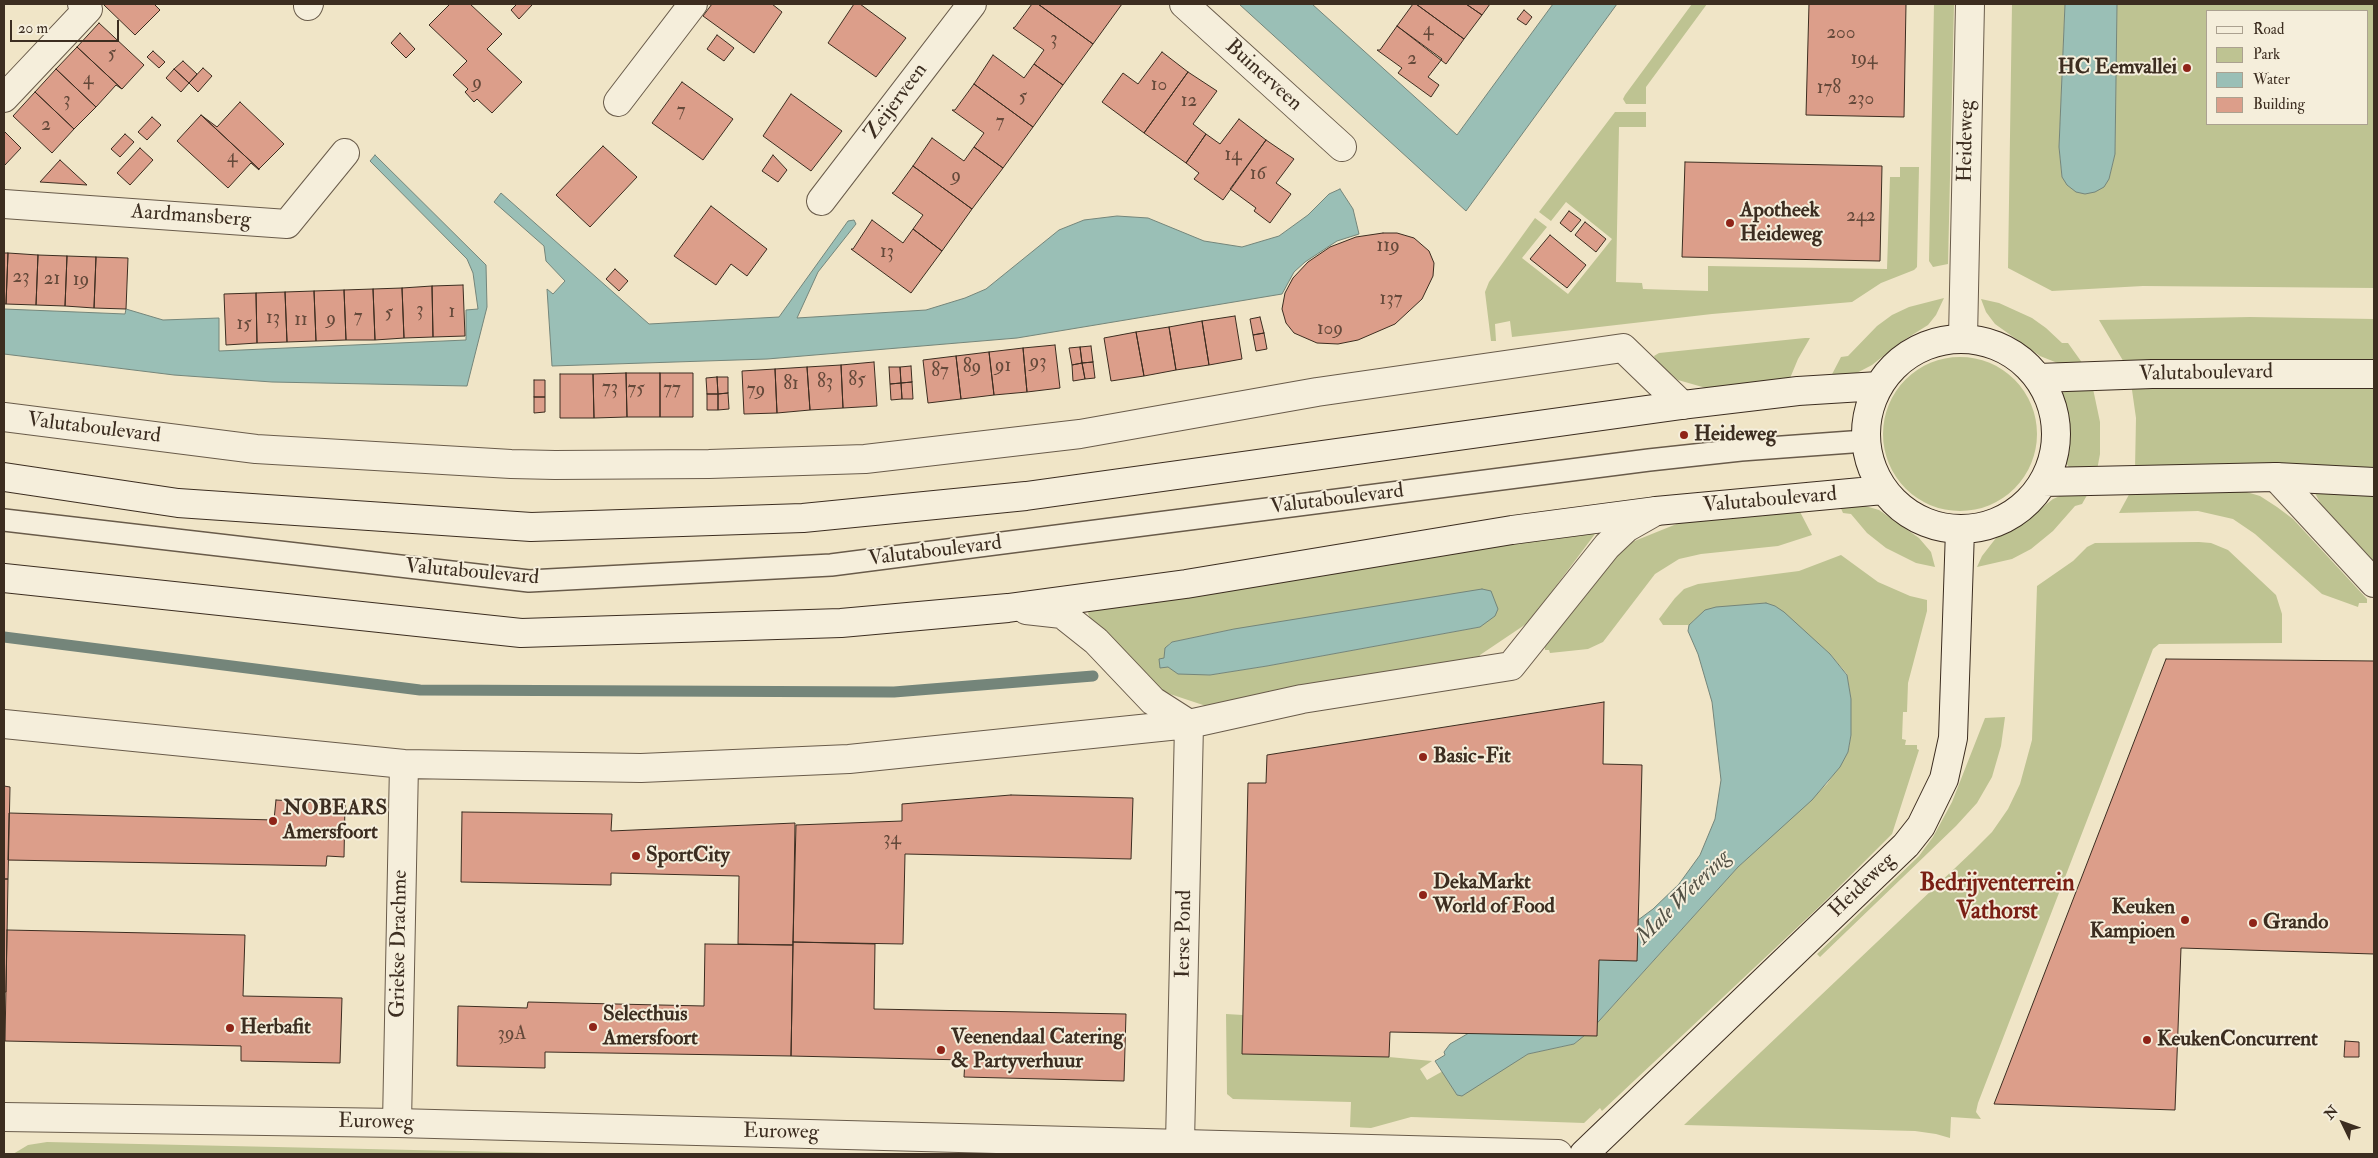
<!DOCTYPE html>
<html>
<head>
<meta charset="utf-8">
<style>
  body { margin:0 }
  #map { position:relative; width:2378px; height:1158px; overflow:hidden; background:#f0e5c7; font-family:"IM FELL Double Pica",serif }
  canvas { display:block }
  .frame { position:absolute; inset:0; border:5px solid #3c2d20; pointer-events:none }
  .legend { position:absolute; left:2206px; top:10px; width:162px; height:115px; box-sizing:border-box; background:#f5eedb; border:1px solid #aba190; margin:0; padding:6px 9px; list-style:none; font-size:15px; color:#3c2d20 }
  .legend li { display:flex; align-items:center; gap:10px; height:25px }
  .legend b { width:25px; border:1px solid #aba190 }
  .north { position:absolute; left:2318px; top:1098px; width:50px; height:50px; -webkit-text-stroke:4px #f5eedb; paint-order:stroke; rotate:312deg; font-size:14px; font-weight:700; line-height:20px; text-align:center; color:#3c2d20 }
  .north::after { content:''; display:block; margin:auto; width:18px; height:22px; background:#3c2d20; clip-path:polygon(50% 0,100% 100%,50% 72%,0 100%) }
  .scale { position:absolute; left:10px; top:20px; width:109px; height:22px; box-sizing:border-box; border:2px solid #3c2d20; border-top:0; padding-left:6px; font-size:15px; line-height:18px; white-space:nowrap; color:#3c2d20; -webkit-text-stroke:4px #f5eedb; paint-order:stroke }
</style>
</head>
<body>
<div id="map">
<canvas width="2378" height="1158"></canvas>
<div class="frame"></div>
<ul class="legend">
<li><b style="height:6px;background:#f5eedb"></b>Road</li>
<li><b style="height:14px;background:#bec392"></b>Park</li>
<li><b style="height:14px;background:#9abfb6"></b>Water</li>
<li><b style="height:14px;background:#dc9e8a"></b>Building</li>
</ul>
<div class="north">N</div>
<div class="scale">20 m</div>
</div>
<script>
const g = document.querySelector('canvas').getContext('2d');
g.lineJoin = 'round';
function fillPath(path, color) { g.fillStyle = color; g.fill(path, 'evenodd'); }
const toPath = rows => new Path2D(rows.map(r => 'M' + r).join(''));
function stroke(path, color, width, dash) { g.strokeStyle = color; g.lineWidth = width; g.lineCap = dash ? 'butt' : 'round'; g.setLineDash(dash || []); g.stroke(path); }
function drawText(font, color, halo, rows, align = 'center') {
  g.font = font + ' "IM FELL Double Pica",serif'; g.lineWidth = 4; g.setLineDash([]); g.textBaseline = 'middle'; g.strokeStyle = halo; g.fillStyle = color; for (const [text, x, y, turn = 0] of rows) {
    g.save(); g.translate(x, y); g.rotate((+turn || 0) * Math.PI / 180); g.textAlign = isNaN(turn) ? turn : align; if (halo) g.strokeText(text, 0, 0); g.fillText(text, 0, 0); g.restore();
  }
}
const green = toPath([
  [1692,4,1707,4,1646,87,1646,104,1626,104,1623,99,1625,95],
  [1934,4,1954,4,1948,264,1933,267,1929,261],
  [2012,4,2065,4,2059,147,2062,177,2109,179,2115,154,2117,4,2374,4,2374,288,2143,286,2052,291,2008,268],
  [2207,11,2367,11,2367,124,2207,124],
  [1615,112,1646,112,1646,127,1619,127,1616,282,1642,283,1643,289,1708,291,1708,266,1887,269,1890,177,1900,177,1900,167,1919,167,1917,267,1914,270,1881,283,1852,302,1712,314,1512,337,1510,321,1495,324,1496,341,1491,341,1485,292,1489,282,1535,218,1547,227,1522,258,1568,294,1612,239,1566,202,1551,221,1539,212],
  [1944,298,1936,315,1928,325,1901,342,1872,365,1851,376,1829,380,1841,357,1848,356,1877,326,1892,315,1909,307],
  [1981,299,1999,303,2032,318,2046,328,2062,343,2068,343,2083,364,2060,364,2040,356,1995,324,1986,312],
  [2250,317,2374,319,2374,363,2125,364,2099,320],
  [1805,338,1810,338,1798,359,1788,383,1706,388,1678,380,1656,362,1654,356,1659,353],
  '1883 434a77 77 0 1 1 154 0a77 77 0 1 1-154 0Z',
  [2374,382,2374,469,2135,469,2136,418,2131,383],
  [2092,384,2100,422,2100,454,2097,470,2071,470,2066,463,2068,425,2062,396,2064,389],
  [2233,488,2260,496,2277,507,2293,519,2367,599,2367,603,2359,603,2358,607,2322,594,2255,534,2233,519,2198,511,2119,513,2132,489],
  [2374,488,2374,566,2324,511,2313,489],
  [2090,490,2082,504,2075,506,2053,531,2031,549,2012,559,1977,567,1982,556,1996,538,2024,522,2053,499,2067,493],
  [1839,504,1862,505,1879,510,1919,538,1931,552,1935,567,1916,563,1886,548,1867,533,1851,514,1843,513],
  [1798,508,1812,535,1778,546,1701,554,1679,559,1655,574,1603,642,1588,649,1550,653,1549,650,1545,650,1545,646,1607,562,1618,551,1632,542,1689,519],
  [1598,530,1529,622,1480,655,1479,660,1206,706,1155,689,1092,625,1088,613,1090,608],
  [1480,627,1267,666,1210,675,1168,667,1164,658,1169,644,1172,642,1234,629],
  [2199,542,2211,543,2228,550,2276,595,2282,614,2282,643,2159,644,2153,649,1978,1103,1976,1112,1981,1119,1951,1117,1950,1138,1936,1134,1915,1131,1684,1125,1973,851,1992,832,2008,809,2020,784,2032,740,2037,586,2073,561,2087,547,2095,543],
  [1841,555,1878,582,1910,596,1927,600,1927,611,1908,683,1907,712,1903,712,1902,739,1906,740,1905,745,1917,745,1917,749,1919,750,1892,834,1821,905,1602,1111,1600,1108,1584,1123,1411,1117,1371,1128,1350,1127,1351,1102,1233,1099,1227,1094,1226,1014,1243,1015,1243,1054,1389,1057,1432,1061,1420,1069,1427,1080,1443,1071,1457,1095,1528,1054,1574,1044,1590,1031,1738,867,1827,784,1848,752,1851,735,1851,699,1847,674,1830,654,1775,606,1694,620,1689,625,1663,625,1659,619,1675,598,1684,589,1698,584,1799,571],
  [2005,717,2001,746,1992,777,1977,803,1956,826,1820,957,1817,954,1919,856,1933,837,1952,802,1985,718],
  [47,1142,597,1154,13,1154,28,1145]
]);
const water = toPath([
  [1239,4,1312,4,1457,135,1553,4,1617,4,1466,211,1239,4],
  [2065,4,2117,4,2115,154,2109,179,2104,187,2095,192,2085,194,2076,192,2067,185,2062,177,2059,147,2065,4],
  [375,155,486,265,487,307,467,386,272,382,174,375,4,354,4,309,125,314,126,309,163,320,219,318,219,351,466,340,466,310,478,309,473,273,467,259,370,161,375,155],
  [1340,189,1353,209,1359,234,1337,241,1305,262,1294,272,1282,294,1017,338,767,359,552,366,547,289,553,294,565,281,546,261,544,246,494,202,501,193,649,324,779,317,848,221,854,220,856,224,818,272,797,318,926,310,965,298,986,289,1059,230,1084,220,1117,216,1148,218,1204,241,1242,247,1279,236,1308,215,1329,194,1340,189],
  [1482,589,1491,591,1498,609,1495,616,1480,627,1267,666,1210,675,1178,674,1168,667,1160,668,1159,659,1164,658,1165,648,1172,642,1234,629,1482,589],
  [1766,603,1775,606,1784,612,1830,654,1847,675,1851,699,1851,735,1848,752,1840,767,1812,800,1738,867,1590,1031,1574,1044,1528,1054,1462,1096,1457,1095,1435,1061,1445,1055,1444,1052,1450,1044,1529,998,1611,940,1653,909,1679,884,1700,855,1715,819,1721,780,1712,702,1698,654,1688,631,1689,625,1705,610,1716,607,1766,603]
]);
const stream = toPath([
  [4,637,420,690,894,692,1093,676]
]);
const building = toPath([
  [103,4,154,4,160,10,135,35,103,4],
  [450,4,470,4,502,34,487,49,522,82,492,113,477,99,474,102,465,92,468,89,453,75,467,61,429,25,450,4],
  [517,4,531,4,532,5,519,19,511,10,517,4],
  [712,4,772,4,782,12,754,53,703,16,712,4],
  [854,4,860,4,906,38,876,77,828,43,854,4],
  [1032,4,1038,4,1093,44,1063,85,1034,64,1044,50,1013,28,1015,27,1032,4],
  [1038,4,1122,4,1093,44,1038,4],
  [1413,4,1416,4,1464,39,1446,64,1397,26,1413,4],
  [1416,4,1466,4,1482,15,1464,39,1416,4],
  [1466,4,1490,4,1482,15,1466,4],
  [1809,4,1906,4,1904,117,1806,115,1809,4],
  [1524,10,1532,17,1526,25,1517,19,1524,10],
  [99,23,144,65,122,89,77,47,99,23],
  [1397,26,1442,59,1428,77,1439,85,1431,97,1398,73,1402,68,1377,50,1380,50,1397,26],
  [400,33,415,49,406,58,391,43,400,33],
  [717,35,734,48,724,61,707,49,717,35],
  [77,47,122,89,116,85,96,107,56,69,77,47],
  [153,51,165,62,159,68,147,57,153,51],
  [1162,52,1188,72,1144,133,1102,102,1123,73,1138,84,1162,52],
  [993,55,1024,78,1034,64,1063,85,1033,127,974,84,993,55],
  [183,61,197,74,189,83,174,69,183,61],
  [203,68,212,76,198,92,189,83,203,68],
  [56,69,96,107,74,129,35,92,56,69],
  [174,69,189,83,181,92,166,78,174,69],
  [1188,72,1217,91,1193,124,1206,134,1186,163,1144,133,1188,72],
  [682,82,733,119,703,160,652,123,682,82],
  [974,84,1033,127,1003,168,974,147,984,133,952,110,955,110,974,84],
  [35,92,74,129,52,153,13,116,35,92],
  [791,94,842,131,811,171,763,136,791,94],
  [240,102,284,144,259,169,201,115,217,127,240,102],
  [201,115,259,169,259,170,251,163,228,188,177,141,201,115],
  [152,117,161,125,147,140,138,132,152,117],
  [1239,119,1266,140,1223,200,1194,179,1199,173,1186,163,1206,134,1220,144,1239,119],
  [4,131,21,148,4,166,4,131],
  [125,134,134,142,120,157,111,149,125,134],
  [932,138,964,161,974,147,1003,168,972,209,913,166,932,138],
  [1266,140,1294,159,1276,183,1291,194,1270,223,1254,211,1256,208,1230,189,1266,140],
  [603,146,637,177,590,227,556,195,603,146],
  [140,148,153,160,130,185,117,173,140,148],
  [773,155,787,170,778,182,762,171,773,155],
  [60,160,87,185,40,182,60,160],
  [1685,162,1882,166,1880,261,1682,257,1685,162],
  [913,166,972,209,942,251,913,229,923,215,892,193,894,192,913,166],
  [711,206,767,249,747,276,731,264,716,285,674,256,711,206],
  [1569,211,1581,220,1571,232,1560,223,1569,211],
  [872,220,903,243,913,229,942,251,911,293,851,249,853,249,872,220],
  [1585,222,1606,239,1596,252,1575,235,1585,222],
  [1383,233,1397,233,1414,238,1429,251,1434,263,1433,276,1422,299,1395,324,1358,340,1338,344,1317,343,1294,333,1286,323,1282,309,1285,293,1293,278,1308,262,1330,247,1356,237,1383,233],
  [1550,235,1586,265,1567,288,1530,259,1550,235],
  [4,253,8,253,6,304,4,304,4,253],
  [8,253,38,255,36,305,6,304,8,253],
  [38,255,67,256,65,306,36,305,38,255],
  [67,256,96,257,94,308,65,306,67,256],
  [96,257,128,258,126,309,94,308,96,257],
  [615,269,628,281,619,291,606,279,615,269],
  [463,285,465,336,433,337,432,286,463,285],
  [432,286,433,337,404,338,402,288,432,286],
  [402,288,404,338,375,340,373,289,402,288],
  [373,289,375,340,346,340,344,290,373,289],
  [344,290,346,340,316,341,314,291,344,290],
  [314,291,316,341,287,342,285,292,314,291],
  [285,292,287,342,257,343,256,293,285,292],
  [256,293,257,343,226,345,224,294,256,293],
  [1235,316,1242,359,1209,365,1202,321,1235,316],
  [1260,317,1264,333,1253,335,1250,319,1260,317],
  [1202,321,1209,365,1176,370,1169,327,1202,321],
  [1169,327,1176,370,1144,376,1136,332,1169,327],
  [1136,332,1144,376,1111,381,1104,338,1136,332],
  [1264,333,1267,349,1256,351,1253,335,1264,333],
  [1055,345,1060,388,1027,392,1023,348,1055,345],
  [1091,346,1093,362,1082,363,1080,347,1091,346],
  [1080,347,1082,363,1072,365,1069,348,1080,347],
  [1023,348,1027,392,994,395,989,352,1023,348],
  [989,352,994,395,961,399,956,356,989,352],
  [956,356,961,399,928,403,923,360,956,356],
  [874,362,877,406,843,408,841,365,874,362],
  [1093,362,1095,378,1085,379,1082,363,1093,362],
  [1082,363,1085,379,1073,381,1072,365,1082,363],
  [841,365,843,408,810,410,807,367,841,365],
  [911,366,912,382,901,383,900,367,911,366],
  [807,367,810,410,777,413,775,369,807,367],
  [889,367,900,367,901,383,890,384,889,367],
  [775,369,777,413,744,414,742,371,775,369],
  [626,373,660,373,660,417,627,417,626,373],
  [626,373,627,417,594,418,593,374,626,373],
  [660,373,693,373,693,417,660,417,660,373],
  [560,374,593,374,594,418,560,418,560,374],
  [717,377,718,394,707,394,706,378,717,377],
  [717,377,728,377,728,393,718,394,717,377],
  [534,380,545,380,545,397,534,397,534,380],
  [912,382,913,399,902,399,901,383,912,382],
  [901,383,902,399,891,400,890,384,901,383],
  [728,393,729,409,718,410,718,394,728,393],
  [707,394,718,394,718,410,707,410,707,394],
  [534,397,545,397,545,412,534,413,534,397],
  [2166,659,2374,661,2374,954,2181,948,2175,1110,1994,1104,2166,659],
  [1604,702,1603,764,1642,765,1639,891,1637,961,1599,960,1597,1036,1390,1032,1389,1057,1242,1054,1248,783,1266,783,1267,755,1604,702],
  [4,786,10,787,8,879,4,879,4,786],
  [1011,795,1133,798,1131,859,905,854,903,944,793,942,796,825,902,821,902,804,1011,795],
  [276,800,345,804,344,857,327,856,326,866,8,860,9,813,274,820,276,800],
  [462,812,612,814,611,831,795,823,793,945,738,944,739,876,611,873,611,885,461,882,462,812],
  [4,879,8,879,6,992,4,992,4,879],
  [7,930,245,935,243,996,342,998,340,1063,241,1061,241,1046,5,1041,7,930],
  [793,942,875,944,874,1009,1126,1014,1124,1081,964,1077,965,1060,791,1056,793,942],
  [705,944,793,945,791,1056,545,1052,545,1068,457,1066,458,1006,527,1008,528,1002,704,1006,705,944],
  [2345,1041,2359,1042,2359,1057,2344,1057,2345,1041]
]);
const service = toPath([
  [4,520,529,581,831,565,1649,460,1741,450,1865,441]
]);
const minor = toPath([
  [1184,4,1342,147],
  [308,6,309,4],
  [4,98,88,9,82,4],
  [618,102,693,4],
  [821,201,972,4],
  [4,204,287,224,345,153],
  [4,417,256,449,511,464,555,465,709,464,865,459,1080,434,1317,392,1623,348,1682,405],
  [2276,477,2374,583],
  [1026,610,1062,614,1096,641,1153,701,1189,724],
  [4,724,404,764,641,768,849,759,1189,724,1302,699,1511,666,1607,546,1626,528,1656,511],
  [397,1123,404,764],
  [1180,1143,1189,724]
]);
const tertiary = toPath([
  [1963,338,1970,4],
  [4,1117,397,1123,1558,1154]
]);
const secondary = toPath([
  '1866 434a95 95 0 1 1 190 0a95 95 0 1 1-190 0Z',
  [2038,378,2152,374,2374,374],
  [4,477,178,503,531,527,803,518,1026,496,1682,405,1798,391,1879,386],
  [2043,482,2276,477,2374,482],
  [4,578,521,633,841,623,1008,608,1186,584,1512,530,1656,511,1883,490],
  [1584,1154,1906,845,1921,826,1944,779,1953,738,1960,530]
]);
const markers = [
  [2187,68,5,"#8f2418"],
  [1730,223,5,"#8f2418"],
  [1684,435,5,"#8f2418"],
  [1423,757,5,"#8f2418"],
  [273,821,5,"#8f2418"],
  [636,856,5,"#8f2418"],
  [1423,895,5,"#8f2418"],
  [2185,920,5,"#8f2418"],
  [2253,923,5,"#8f2418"],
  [593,1027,5,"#8f2418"],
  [230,1028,5,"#8f2418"],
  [2147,1040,5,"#8f2418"],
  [941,1050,5,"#8f2418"]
];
const numberNames = [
  ["4",1428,31],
  ["200",1841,34],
  ["3",1054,40],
  ["5",112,55],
  ["2",1412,60],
  ["194",1864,60],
  ["4",88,80],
  ["9",477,84],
  ["10",1159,86],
  ["178",1829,89],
  ["5",1023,98],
  ["230",1861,100],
  ["3",67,101],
  ["12",1189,102],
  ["7",681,112],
  ["7",1000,123],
  ["2",46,126],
  ["14",1233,156],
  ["4",232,158],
  ["16",1258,175],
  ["9",956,177],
  ["242",1861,217],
  ["119",1388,247],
  ["13",887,253],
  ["23",21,278],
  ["21",52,280],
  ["19",81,281],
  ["137",1391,300],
  ["3",420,311],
  ["1",452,313],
  ["5",389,314],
  ["7",358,318],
  ["13",273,319],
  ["9",331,320],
  ["11",301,321],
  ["15",244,325],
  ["109",1330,330],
  ["93",1038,363],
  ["91",1003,367],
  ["89",972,368],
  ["87",940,372],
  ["85",857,381],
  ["83",825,383],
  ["81",791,385],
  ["73",610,389],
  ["75",636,390],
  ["77",672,390],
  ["79",756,391],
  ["34",892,840],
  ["39A",512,1035]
];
const poiNames = [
  ["HC Eemvallei",2177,68,"right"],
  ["Apotheek",1740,211],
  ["Heideweg",1740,235],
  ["Heideweg",1694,435],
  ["Basic-Fit",1433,757],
  ["NOBEARS",283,809],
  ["Amersfoort",283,833],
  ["SportCity",646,856],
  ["DekaMarkt",1433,883],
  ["World of Food",1433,907],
  ["Keuken",2175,908,"right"],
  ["Kampioen",2175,932,"right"],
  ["Grando",2263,923],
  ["Selecthuis",603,1015],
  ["Amersfoort",603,1039],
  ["Herbafit",240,1028],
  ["Veenendaal Catering",951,1038],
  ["& Partyverhuur",951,1062],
  ["KeukenConcurrent",2157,1040]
];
const streetNames = [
  ["Buinerveen",1263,76,42],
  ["Zeijerveen",897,102,-53],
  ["Heideweg",1967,141,-89],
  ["Aardmansberg",191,217,4],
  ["Valutaboulevard",2206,374,-1],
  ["Valutaboulevard",94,429,7],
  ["Valutaboulevard",1337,500,-7],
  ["Valutaboulevard",1770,501,-5],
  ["Valutaboulevard",935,552,-7],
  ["Valutaboulevard",472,573,5],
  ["Heideweg",1863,886,-44],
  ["Ierse Pond",1185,934,-89],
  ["Griekse Drachme",400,944,-89],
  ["Euroweg",376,1123,1],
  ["Euroweg",781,1133,1]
];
const waterNames = [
  ["Male Wetering",1684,898,-45]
];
const quarterNames = [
  ["Bedrijventerrein",1997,885],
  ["Vathorst",1997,913]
];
fillPath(green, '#bec392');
fillPath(water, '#9abfb6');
stroke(water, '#74857a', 1);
stroke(stream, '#74857a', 11);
fillPath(building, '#dc9e8a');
stroke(building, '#3c2d20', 1);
stroke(service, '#695b4a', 24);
stroke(minor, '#695b4a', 30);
stroke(tertiary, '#695b4a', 30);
stroke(secondary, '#3c2d20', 30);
stroke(service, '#f5eedb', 21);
stroke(minor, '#f5eedb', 28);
stroke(tertiary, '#f5eedb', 28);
stroke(secondary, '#f5eedb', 28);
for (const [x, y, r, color] of markers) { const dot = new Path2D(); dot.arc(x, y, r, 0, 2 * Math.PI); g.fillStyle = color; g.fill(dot); stroke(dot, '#f5eedb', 2); }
drawText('19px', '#64493a', null, numberNames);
drawText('bold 21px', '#3c2d20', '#f5eedb', poiNames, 'left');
drawText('21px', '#3c2d20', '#f5eedb', streetNames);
drawText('italic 22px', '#545246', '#f5eedb', waterNames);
drawText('bold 24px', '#7a1f14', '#f5eedb', quarterNames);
</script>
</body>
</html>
